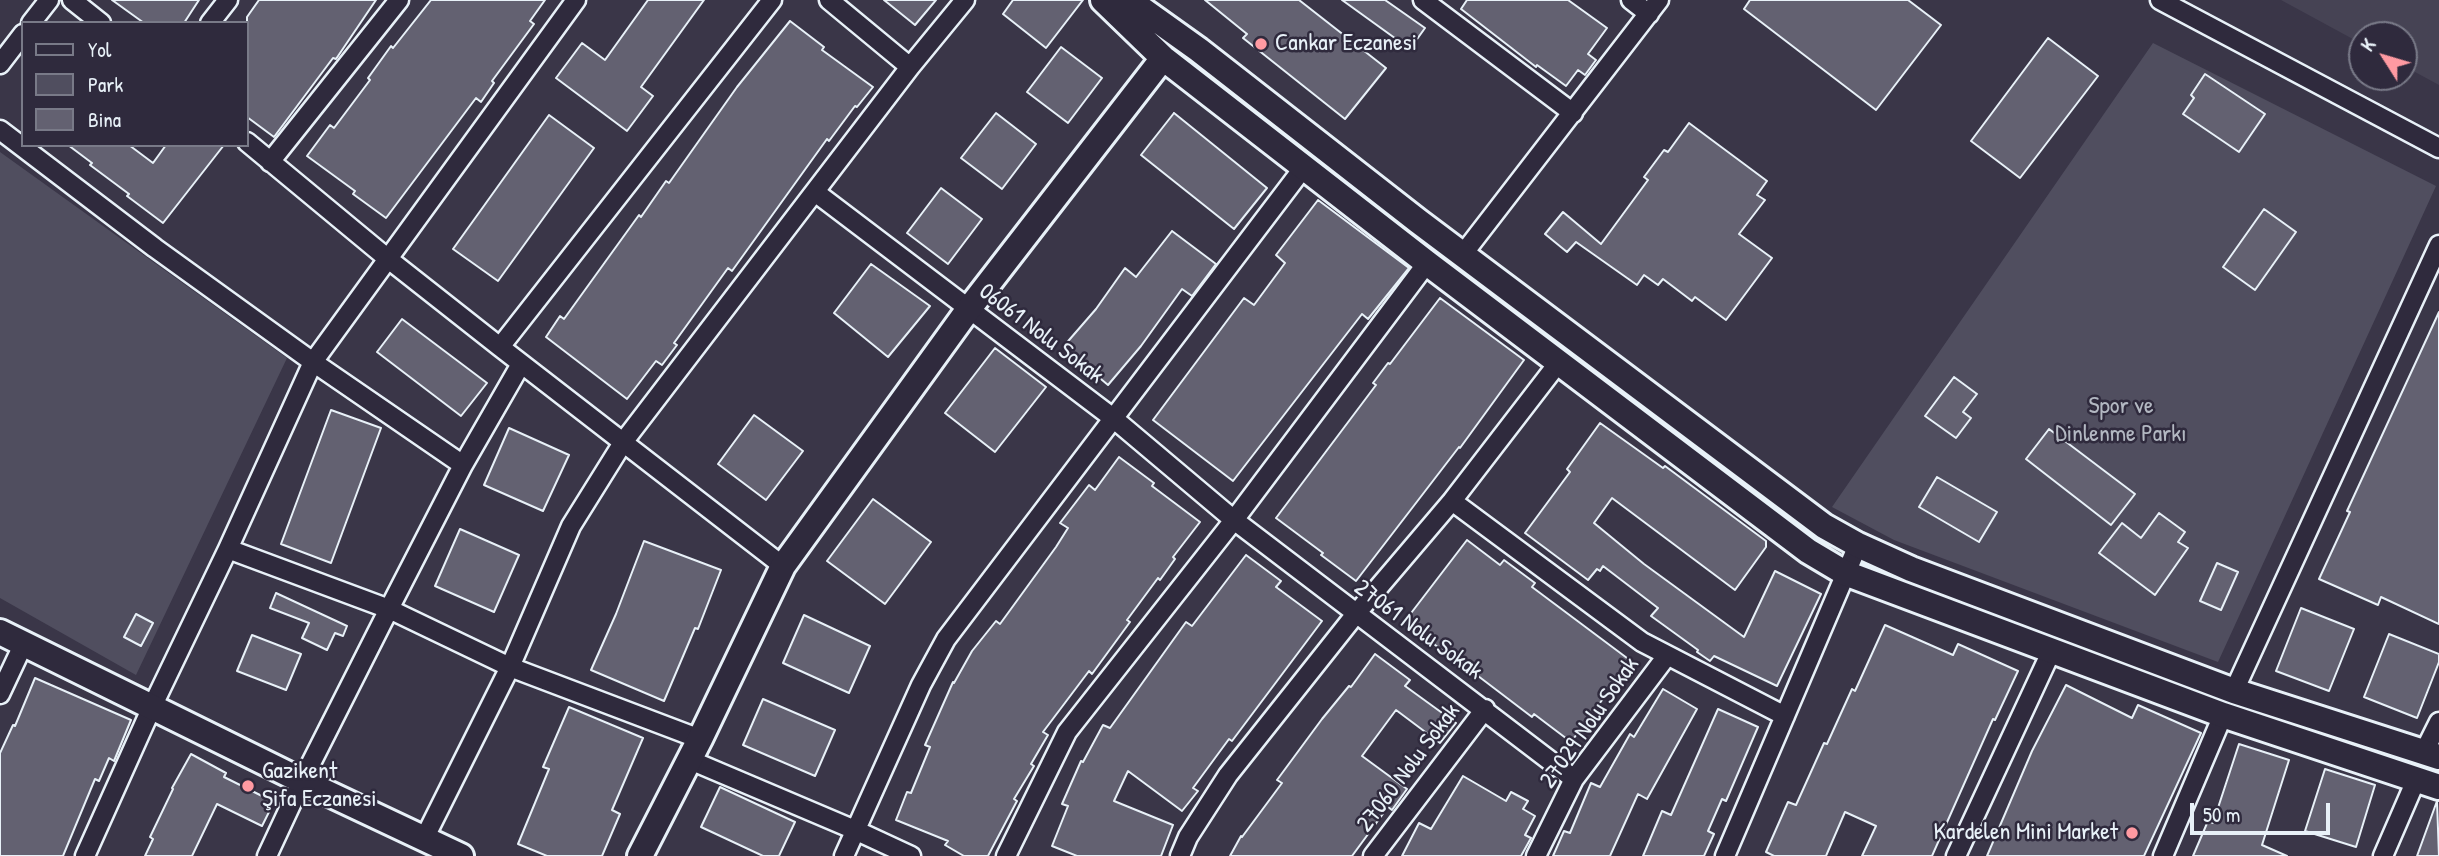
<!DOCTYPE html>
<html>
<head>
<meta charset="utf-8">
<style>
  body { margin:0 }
  #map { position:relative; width:2439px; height:856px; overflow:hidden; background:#3a3648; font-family:"Patrick Hand",sans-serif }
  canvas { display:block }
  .legend { position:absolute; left:21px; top:21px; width:228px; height:126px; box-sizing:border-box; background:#2f2a3d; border:2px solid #797a88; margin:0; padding:9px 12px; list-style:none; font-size:21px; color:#e8f1f8 }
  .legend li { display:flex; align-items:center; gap:14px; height:35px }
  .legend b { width:35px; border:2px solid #797a88 }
  .north { position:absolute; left:2348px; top:21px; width:70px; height:70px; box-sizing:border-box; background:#2f2a3d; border:2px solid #797a88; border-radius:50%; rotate:307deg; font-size:19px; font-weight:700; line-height:28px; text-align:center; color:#e8f1f8 }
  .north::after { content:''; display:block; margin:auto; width:24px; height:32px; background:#ff9aa2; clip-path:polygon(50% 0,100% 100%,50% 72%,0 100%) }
  .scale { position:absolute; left:2190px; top:803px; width:140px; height:32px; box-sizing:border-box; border:4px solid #e8f1f8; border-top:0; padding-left:9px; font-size:21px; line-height:24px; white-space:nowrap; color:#e8f1f8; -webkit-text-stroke:5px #2f2a3d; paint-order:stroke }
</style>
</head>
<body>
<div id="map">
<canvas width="2439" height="856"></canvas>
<ul class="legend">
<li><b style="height:9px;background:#2f2a3d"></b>Yol</li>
<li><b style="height:19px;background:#504e5f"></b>Park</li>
<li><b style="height:19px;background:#636171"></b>Bina</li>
</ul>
<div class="north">K</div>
<div class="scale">50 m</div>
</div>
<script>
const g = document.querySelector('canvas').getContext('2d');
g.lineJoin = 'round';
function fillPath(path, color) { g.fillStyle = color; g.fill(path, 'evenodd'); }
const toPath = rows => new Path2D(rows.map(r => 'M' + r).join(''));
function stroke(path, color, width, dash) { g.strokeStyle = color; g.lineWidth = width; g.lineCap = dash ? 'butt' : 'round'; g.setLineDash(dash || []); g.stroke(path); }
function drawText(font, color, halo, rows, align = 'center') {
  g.font = font + ' "Patrick Hand",sans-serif'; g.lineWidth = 5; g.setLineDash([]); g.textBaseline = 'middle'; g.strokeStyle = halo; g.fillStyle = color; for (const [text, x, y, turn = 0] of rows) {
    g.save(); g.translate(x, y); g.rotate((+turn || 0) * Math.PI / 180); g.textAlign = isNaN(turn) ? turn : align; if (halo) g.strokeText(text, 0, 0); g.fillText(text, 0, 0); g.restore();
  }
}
const built = toPath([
  [2281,0,2439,0,2439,85,2404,66,2404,35,2362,35,2362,44]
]);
const green = toPath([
  [2153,43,2436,186,2218,662,1894,540,1832,507],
  [0,152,287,358,136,675,0,598]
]);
const building = toPath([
  [112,0,199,0,184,23,144,23,112,0],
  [259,0,376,0,336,59,333,58,274,137,247,117,247,17,259,0],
  [431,0,545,0,530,21,534,24,492,81,494,83,481,102,476,98,386,218,353,194,355,191,307,156,330,125,334,128,370,80,368,78,391,46,393,48,431,0],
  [648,0,704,0,641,87,653,96,627,131,556,78,582,43,605,60,648,0],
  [884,0,936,0,915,25,884,0],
  [1013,0,1083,0,1046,48,1003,14,1013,0],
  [1205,0,1299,0,1386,68,1345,119,1243,38,1247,34,1205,0],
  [1342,0,1385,0,1425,28,1410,49,1342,0],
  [1467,0,1568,0,1607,28,1588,54,1596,60,1585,75,1578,70,1566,86,1537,65,1536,67,1461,9,1467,0],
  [1750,0,1908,0,1941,25,1876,110,1744,9,1750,0],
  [790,21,824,47,822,50,873,87,857,107,855,106,829,141,827,139,732,271,728,268,674,343,677,345,662,365,656,361,627,399,546,337,560,316,564,319,639,215,641,217,666,181,669,183,737,87,790,21],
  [2048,38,2098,76,2020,178,1971,141,2048,38],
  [1061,47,1102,78,1068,123,1027,92,1061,47],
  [2205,74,2265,114,2239,152,2183,114,2194,98,2191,95,2205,74],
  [996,113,1036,144,1002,189,961,158,996,113],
  [1174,113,1267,188,1234,229,1141,155,1174,113],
  [549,115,594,148,498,281,453,249,549,115],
  [1689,123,1767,181,1757,195,1765,200,1739,234,1772,258,1726,320,1695,297,1692,301,1663,279,1658,285,1644,275,1637,285,1576,242,1567,252,1545,234,1563,212,1601,244,1648,180,1644,177,1664,150,1668,152,1689,123],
  [68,145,129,145,153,163,166,145,224,145,163,223,127,196,129,194,90,165,92,163,68,145],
  [941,188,982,219,948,264,907,233,941,188],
  [1318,200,1409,268,1368,319,1362,314,1233,481,1153,420,1244,298,1254,305,1285,263,1276,255,1318,200],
  [2264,209,2296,232,2255,290,2223,267,2264,209],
  [1172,231,1216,264,1192,296,1182,289,1141,346,1108,385,1063,347,1096,309,1125,268,1136,277,1172,231],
  [871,264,930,306,888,357,834,313,871,264],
  [1440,298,1524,360,1460,448,1459,447,1356,581,1321,555,1323,553,1276,518,1376,385,1373,383,1388,363,1390,364,1440,298],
  [2439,312,2439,624,2381,597,2378,605,2319,579,2350,512,2347,511,2439,312],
  [402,319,487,383,461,416,377,352,402,319],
  [995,348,1046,387,995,452,945,413,995,348],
  [1954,377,1977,394,1963,412,1971,418,1956,438,1925,416,1954,377],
  [331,410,381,428,331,563,281,544,331,410],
  [754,415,803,451,766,500,718,464,754,415],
  [1600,423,1663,468,1665,466,1766,541,1766,547,1735,590,1612,498,1594,523,1644,564,1744,637,1775,571,1821,594,1777,686,1714,656,1710,661,1697,652,1698,650,1651,616,1658,608,1603,566,1600,571,1597,569,1588,580,1525,533,1570,472,1567,469,1600,423],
  [509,428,569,455,543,511,484,485,509,428],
  [2049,429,2135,494,2111,525,2026,459,2049,429],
  [1119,457,1154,483,1152,486,1200,522,1173,557,1175,559,1160,580,1158,578,1127,620,1130,622,1092,674,1089,671,1043,732,1048,735,1031,764,1034,766,1014,799,1017,801,988,856,964,856,945,845,948,841,896,820,907,792,911,793,930,747,925,745,953,682,954,683,972,651,996,621,1000,624,1056,547,1068,528,1060,523,1089,485,1095,490,1119,457],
  [1937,477,1997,512,1979,542,1919,507,1937,477],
  [873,499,931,542,885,604,827,561,873,499],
  [2159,513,2185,532,2178,542,2188,548,2155,595,2099,553,2122,523,2141,538,2159,513],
  [460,529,519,555,494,612,435,586,460,529],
  [1467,540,1500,565,1504,560,1535,583,1532,587,1631,661,1571,742,1534,714,1532,717,1461,663,1459,664,1405,621,1467,540],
  [644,541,721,570,698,629,695,628,664,701,591,670,616,614,644,541],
  [1246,555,1281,581,1276,587,1322,621,1232,741,1229,739,1193,788,1198,791,1182,811,1128,771,1114,801,1173,825,1161,856,1077,856,1052,846,1068,806,1062,804,1081,761,1083,762,1103,725,1110,728,1186,622,1192,626,1246,555],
  [2217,563,2238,572,2221,610,2200,601,2217,563],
  [276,593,347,626,343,636,335,633,327,650,302,638,309,623,270,608,276,593],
  [2301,608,2354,629,2329,691,2276,671,2301,608],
  [136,614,153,623,141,646,124,637,136,614],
  [804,615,870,646,849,693,783,663,804,615],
  [1885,625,1953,655,1958,644,2018,671,1995,720,1993,719,1932,856,1862,856,1876,826,1845,812,1826,856,1774,856,1766,852,1788,802,1796,805,1824,743,1827,744,1852,689,1855,691,1885,625],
  [2389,634,2439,654,2439,662,2417,718,2364,697,2389,634],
  [252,635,301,654,286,690,237,671,252,635],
  [1375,654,1410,680,1405,686,1456,723,1440,743,1396,710,1362,756,1407,789,1392,810,1388,807,1352,856,1230,856,1241,836,1242,837,1282,783,1277,780,1322,719,1349,686,1351,687,1375,654],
  [35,678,131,720,114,761,109,758,99,781,95,779,63,856,0,856,0,753,13,725,15,726,35,678],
  [2066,685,2132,718,2138,705,2201,733,2144,856,1987,856,2032,751,2066,685],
  [1663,689,1697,709,1647,799,1638,794,1610,856,1553,856,1564,831,1570,833,1591,783,1600,787,1630,734,1634,737,1663,689],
  [763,699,835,730,815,776,743,745,763,699],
  [569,707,643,738,612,810,620,814,602,856,547,856,518,844,549,769,543,767,569,707],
  [1718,709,1758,727,1726,801,1722,799,1708,831,1714,834,1704,856,1643,856,1662,811,1671,815,1718,709],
  [2239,744,2289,760,2262,845,2287,856,2193,856,2208,821,2213,823,2239,744],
  [191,754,226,773,224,777,274,802,262,826,217,804,192,856,145,856,153,839,150,837,173,789,172,788,191,754],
  [2325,769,2375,785,2356,847,2305,831,2325,769],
  [1463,776,1506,801,1511,792,1528,801,1523,809,1535,816,1525,835,1531,838,1521,856,1402,856,1419,823,1431,829,1463,776],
  [720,787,795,822,779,856,763,856,701,827,720,787],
  [2437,801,2439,856,2417,856,2437,801]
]);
const street = toPath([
  [72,0,101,23],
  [829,0,910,67],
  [1423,0,1573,113],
  [1631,0,1649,14],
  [2160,0,2439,148],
  [31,23,49,0],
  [210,23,228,0],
  [0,64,23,34],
  [0,130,155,248,313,362,463,465],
  [247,142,387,258,500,347,783,566],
  [270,162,399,0],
  [815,192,1113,418,1234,520,1574,779],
  [1463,254,1659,0],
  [500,347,772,0],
  [1452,501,1642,642,1785,716],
  [228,549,389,609,510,667,700,739],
  [2234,691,2439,245],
  [0,694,24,643],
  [2424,752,2439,722],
  [690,760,855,830,911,856],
  [424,839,510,667,571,526,624,441,910,67,965,0],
  [85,856,152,707,228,549,313,362,576,0],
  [267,856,302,781,389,609,463,465,521,364],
  [844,856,921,685,946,639,1304,167],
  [1006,856,1067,732,1234,520,1427,263],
  [1180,856,1188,837,1228,775,1355,615,1452,501,1559,362],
  [1373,856,1485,709],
  [1536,856,1574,779,1666,657],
  [1725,856,1858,545],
  [1956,856,2051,652],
  [2163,856,2223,715],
  [2383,856,2416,780]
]);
const secondary = toPath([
  [1103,0,1163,58,1427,263,1808,551,1845,573,2223,715,2439,787],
  [1129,0,1199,50,1418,221,1824,526,1858,545,1911,569,2234,691,2439,757],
  [0,632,302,781,461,856],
  [640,856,700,739,783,566,968,310,1163,58]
]);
const markers = [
  [1261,44,7,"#ff9aa2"],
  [248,786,7,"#ff9aa2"],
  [2132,833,7,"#ff9aa2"]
];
const poiNames = [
  ["Cankar Eczanesi",1275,44],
  ["Gazikent",262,772],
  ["Şifa Eczanesi",262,800],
  ["Kardelen Mini Market",2118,833,"right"]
];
const streetNames = [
  ["06061 Nolu Sokak",1041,334,37],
  ["27061 Nolu Sokak",1418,630,36],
  ["27029 Nolu Sokak",1590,723,-55],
  ["27060 Nolu Sokak",1409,768,-53]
];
const parkNames = [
  ["Spor ve",2121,407],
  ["Dinlenme Parkı",2121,435]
];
fillPath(built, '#464354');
fillPath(green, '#504e5f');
fillPath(building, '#636171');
stroke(building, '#e8f1f8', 2);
stroke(street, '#e8f1f8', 23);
stroke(secondary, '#e8f1f8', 30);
stroke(street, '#2f2a3d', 18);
stroke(secondary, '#2f2a3d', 24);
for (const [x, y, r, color] of markers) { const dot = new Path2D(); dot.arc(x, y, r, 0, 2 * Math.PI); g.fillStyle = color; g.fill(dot); stroke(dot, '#2f2a3d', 2.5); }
drawText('24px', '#e8f1f8', '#2f2a3d', poiNames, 'left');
drawText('24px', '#e8f1f8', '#2f2a3d', streetNames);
drawText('24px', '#b3b8c2', '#2f2a3d', parkNames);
</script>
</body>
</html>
